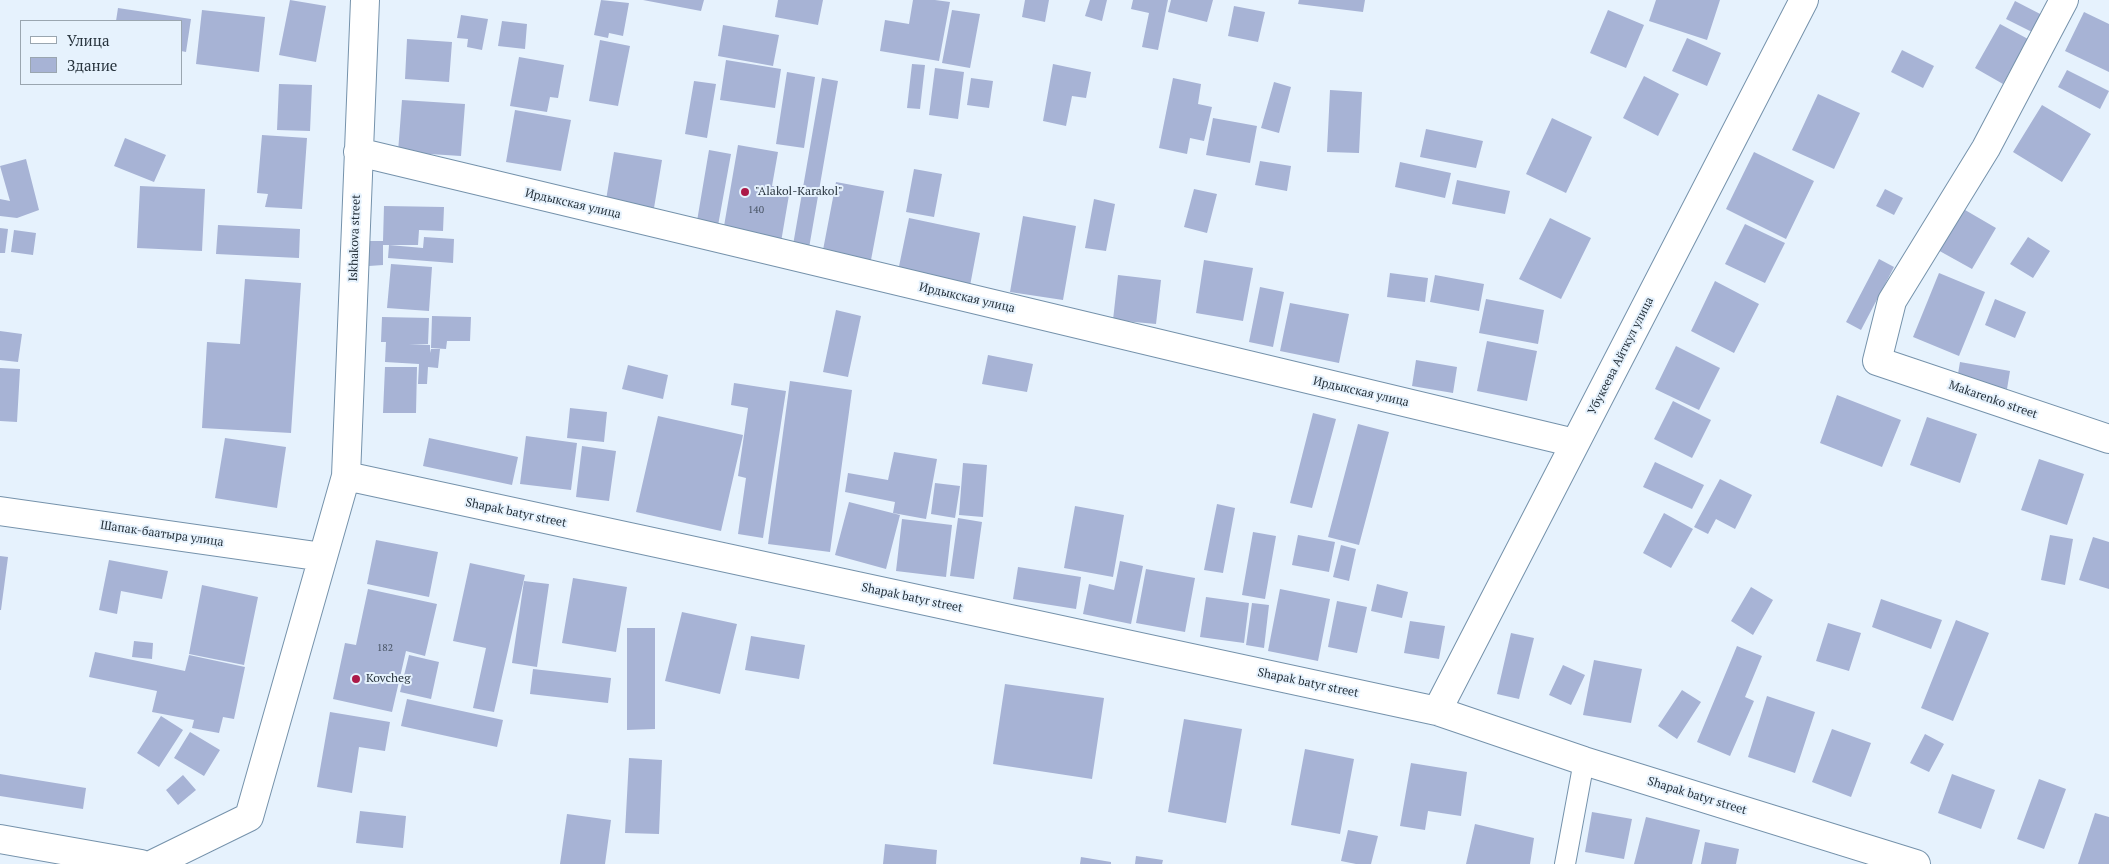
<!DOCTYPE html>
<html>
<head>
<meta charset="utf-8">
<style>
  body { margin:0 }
  #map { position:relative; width:2109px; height:864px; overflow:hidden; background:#e6f2fd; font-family:"PT Serif",serif }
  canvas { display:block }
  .legend { position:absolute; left:20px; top:20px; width:162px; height:65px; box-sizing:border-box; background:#e6f2fd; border:1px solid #9aa6b0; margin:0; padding:6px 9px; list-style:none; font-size:15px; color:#27333d }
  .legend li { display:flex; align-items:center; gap:10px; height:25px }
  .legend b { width:25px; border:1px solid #9aa6b0 }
</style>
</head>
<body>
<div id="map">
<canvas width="2109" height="864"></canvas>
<ul class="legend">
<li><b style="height:6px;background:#fff"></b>Улица</li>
<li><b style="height:14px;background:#a7b3d5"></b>Здание</li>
</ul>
</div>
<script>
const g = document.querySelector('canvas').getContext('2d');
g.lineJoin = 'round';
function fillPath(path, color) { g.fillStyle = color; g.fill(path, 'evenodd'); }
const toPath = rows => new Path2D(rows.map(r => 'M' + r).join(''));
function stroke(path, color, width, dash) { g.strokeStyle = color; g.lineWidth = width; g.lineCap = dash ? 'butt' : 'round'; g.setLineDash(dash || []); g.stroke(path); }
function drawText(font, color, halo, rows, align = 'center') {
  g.font = font + ' "PT Serif",serif'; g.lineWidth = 4; g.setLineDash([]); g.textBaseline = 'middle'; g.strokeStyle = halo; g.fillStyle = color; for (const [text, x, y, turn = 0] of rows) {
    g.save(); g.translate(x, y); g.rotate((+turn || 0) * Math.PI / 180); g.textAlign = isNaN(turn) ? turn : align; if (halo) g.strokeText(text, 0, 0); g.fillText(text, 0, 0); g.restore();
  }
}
const building = toPath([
  [290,0,326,6,316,62,279,55],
  [601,0,629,3,623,36,609,33,608,38,594,35],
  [643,0,704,0,701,11],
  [778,0,823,0,818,25,775,17],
  [913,0,935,0,950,2,939,61,880,51,885,20,909,24],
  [1025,0,1049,0,1045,22,1022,17],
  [1090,0,1107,0,1102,21,1085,16],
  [1133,0,1168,0,1158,50,1142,47,1149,13,1131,9],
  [1171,0,1213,0,1207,22,1168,12],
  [1299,0,1365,0,1363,12,1298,4],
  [1656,0,1720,0,1707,40,1649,21],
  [2015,1,2046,17,2038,35,2006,19],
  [1234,6,1265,12,1258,42,1228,36],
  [118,8,191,19,186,52,181,51,181,21,116,21],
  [202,10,265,17,259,72,196,64],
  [952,10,980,14,970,68,942,63],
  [1608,10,1644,25,1626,68,1590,53],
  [2084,12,2109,24,2109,72,2065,51],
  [461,15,488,19,482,50,467,47,468,39,457,38],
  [502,21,527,24,525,49,498,46],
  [2000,24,2028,39,2003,84,1975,68],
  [723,25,779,35,773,66,718,56],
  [1687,38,1721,53,1707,86,1672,71],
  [407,39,452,42,449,82,405,79],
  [600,40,630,46,618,106,589,101],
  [1902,50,1934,66,1923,88,1891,72],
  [519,57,564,65,558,98,550,97,547,112,510,106],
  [726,60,781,69,775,108,720,100],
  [912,64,925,65,920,109,907,108],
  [1053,64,1091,72,1086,98,1072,96,1066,126,1043,121],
  [935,68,964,72,958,119,929,115],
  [2067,70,2109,91,2100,109,2058,87],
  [787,72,815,77,804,148,776,144],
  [1644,76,1679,94,1658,136,1623,118],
  [822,78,838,81,809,248,793,245],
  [971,78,993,81,989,108,967,105],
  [1173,78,1201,84,1198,104,1212,107,1204,141,1190,138,1187,154,1159,148],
  [694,81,716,84,707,138,685,134],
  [1274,82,1291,87,1279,133,1261,128],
  [279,84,312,85,310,131,277,130],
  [1330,90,1362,92,1359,153,1327,152],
  [1818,94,1860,113,1834,169,1792,150],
  [402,100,465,104,461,156,398,152],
  [2042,105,2091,134,2062,182,2013,152],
  [515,110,571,120,561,171,506,162],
  [1213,118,1257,126,1250,163,1206,155],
  [1552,118,1592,137,1566,193,1526,174],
  [1426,129,1483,141,1476,168,1420,157],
  [262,135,307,138,302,209,265,207,268,194,257,193],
  [125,138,166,155,154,182,114,166],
  [738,145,778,152,772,186,790,189,781,242,723,232],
  [709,150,731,154,717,231,696,227],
  [614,152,662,160,654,208,606,200],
  [1754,152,1814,181,1786,239,1726,209],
  [26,159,39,210,17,218,0,216,0,199,10,201,0,166],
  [1260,161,1291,166,1287,191,1255,185],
  [1400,162,1451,173,1445,198,1395,187],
  [914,169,942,174,934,217,906,212],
  [1457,180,1510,191,1505,214,1452,204],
  [836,182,884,191,871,260,823,250],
  [140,186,205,189,202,251,137,248],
  [1194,189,1217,194,1207,233,1184,227],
  [1885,189,1903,198,1894,215,1876,206],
  [1094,199,1115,204,1106,251,1085,248],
  [384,206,444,207,443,231,419,230,418,245,383,245,383,265,369,266,369,241,383,241],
  [1960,207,1996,228,1972,269,1936,249],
  [1023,216,1076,226,1063,300,1010,292],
  [909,218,980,233,969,291,897,276],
  [1550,218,1591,238,1561,299,1519,279],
  [1745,224,1785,243,1765,283,1725,264],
  [218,225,300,229,299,258,216,254],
  [0,228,8,229,5,253,0,253],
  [14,230,36,233,33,255,11,252],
  [424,237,454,239,453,263,388,258,389,245,423,248],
  [2028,237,2050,251,2033,278,2010,264],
  [1879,259,1894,267,1861,330,1846,322],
  [1204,260,1253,268,1243,321,1196,313],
  [391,264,432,267,429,311,387,308],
  [1390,273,1428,278,1425,302,1387,297],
  [1939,273,1985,292,1959,356,1913,337],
  [1118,275,1161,280,1156,324,1113,320],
  [1435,275,1484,284,1479,311,1430,302],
  [245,279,301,283,291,433,202,428,207,342,240,344],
  [1715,281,1759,304,1734,353,1691,331],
  [1260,287,1284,292,1273,347,1249,342],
  [1486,299,1544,310,1538,344,1479,333],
  [1995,299,2026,312,2015,338,1985,325],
  [1290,303,1349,314,1339,363,1280,351],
  [836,310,861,316,848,377,823,372],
  [432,316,471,317,470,341,447,341,446,349,431,348],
  [382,317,429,318,428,344,409,344,430,345,430,353,431,349,440,349,438,368,428,367,427,384,418,384,419,364,385,362,386,342,381,342],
  [0,331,22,334,18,362,0,360],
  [1487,341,1537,351,1527,401,1477,391],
  [1676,346,1720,368,1699,410,1655,389],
  [988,355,1033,364,1027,392,982,384],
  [1416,360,1457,367,1453,393,1412,386],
  [1960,362,2010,371,2007,389,1957,380],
  [628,365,668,375,663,399,622,389],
  [385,367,417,367,416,413,383,413],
  [0,368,20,369,17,422,0,421],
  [790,381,852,390,830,552,768,544],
  [734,383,786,391,763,538,738,534,746,478,738,476,748,408,731,405],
  [1837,395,1901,420,1882,467,1820,443],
  [1673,401,1711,420,1692,458,1654,439],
  [570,408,607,412,604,442,567,438],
  [1313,413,1336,419,1312,508,1290,503],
  [658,416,743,435,721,531,636,512],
  [1927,417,1977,434,1960,483,1910,465],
  [1358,424,1389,432,1359,545,1328,537],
  [526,436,577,443,571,490,520,484],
  [225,438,286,447,277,508,215,498],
  [429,438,518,457,512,485,423,466],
  [582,446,616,451,609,501,576,497],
  [894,452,937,459,926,519,893,513,895,502,845,492,848,473,888,480],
  [2039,459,2084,474,2067,525,2021,510],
  [1655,462,1704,485,1692,509,1643,487],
  [963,463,987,465,983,517,959,515],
  [1720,479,1752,495,1735,529,1716,519,1708,534,1694,527],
  [935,483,960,486,955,518,931,514],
  [849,502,900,515,886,569,835,555],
  [1217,504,1235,508,1223,573,1204,570],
  [1075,506,1124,515,1113,577,1064,568],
  [1664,513,1693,529,1671,568,1643,553],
  [958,518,982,522,974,579,950,576],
  [902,519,952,525,946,577,896,571],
  [1253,532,1276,536,1265,599,1242,595],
  [1298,535,1335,542,1329,572,1292,565],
  [2050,535,2073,539,2065,585,2041,580],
  [2093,537,2109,542,2109,589,2079,580],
  [376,540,438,552,429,597,367,584],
  [1341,545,1356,549,1349,581,1333,577],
  [0,556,8,557,1,610,0,610],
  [109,560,168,571,162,599,121,591,117,614,99,610],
  [1120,561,1143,566,1131,624,1083,614,1089,584,1114,590],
  [470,563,525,575,494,712,473,708,486,648,453,641],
  [1018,567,1081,577,1076,609,1013,599],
  [1146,569,1195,578,1185,632,1136,623],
  [573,578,627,587,616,652,562,643],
  [524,581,549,584,537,667,512,663],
  [1377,584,1408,592,1402,618,1371,611],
  [202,585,258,597,244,665,189,654],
  [1751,587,1773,600,1753,635,1731,621],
  [368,589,437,604,425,656,406,651,392,712,333,699,345,643,356,645],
  [1280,589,1330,599,1318,661,1268,651],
  [1206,597,1249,603,1244,643,1200,637],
  [1881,599,1942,620,1931,649,1872,627],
  [1337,601,1367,607,1357,653,1328,647],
  [1252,603,1269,605,1264,648,1246,645],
  [682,612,737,624,720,694,665,681],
  [1956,620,1989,633,1953,721,1921,708],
  [1410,621,1445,626,1439,659,1404,653],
  [1828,623,1861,633,1849,671,1816,661],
  [627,628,655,628,655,729,627,730],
  [1511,633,1534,638,1519,699,1497,694],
  [751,636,805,645,799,679,745,670],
  [134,641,153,643,152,659,132,657],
  [1737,646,1762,656,1745,697,1754,701,1730,756,1697,742],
  [95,652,185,671,189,655,245,667,234,719,223,717,219,733,192,728,194,720,152,712,157,691,89,677],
  [409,655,439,662,431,699,400,692],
  [1594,660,1642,669,1631,723,1583,715],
  [1563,665,1585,675,1571,705,1549,695],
  [533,669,611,678,608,703,530,694],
  [1005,684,1104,698,1092,779,993,764],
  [1682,690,1701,702,1677,739,1658,726],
  [1767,696,1815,712,1795,773,1748,757],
  [407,699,503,720,497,747,401,726],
  [330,712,390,722,385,751,359,747,352,793,317,787],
  [161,716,183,730,159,767,137,753],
  [1184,719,1242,729,1226,823,1168,812],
  [1832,729,1871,743,1851,797,1812,782],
  [190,732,220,750,204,776,174,758],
  [1925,734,1944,744,1929,772,1910,763],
  [1305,749,1354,759,1340,834,1291,825],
  [629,758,662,760,659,834,625,833],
  [1411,763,1467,772,1461,816,1428,811,1425,830,1400,826],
  [0,774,86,788,83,809,0,796],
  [1952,774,1995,790,1981,829,1938,813],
  [183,775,196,790,178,805,166,790],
  [2039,779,2066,789,2044,849,2017,839],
  [360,811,406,816,403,848,356,843],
  [1592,812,1632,819,1624,859,1585,852],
  [2095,813,2109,817,2109,864,2078,864],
  [567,814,611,820,605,864,560,864],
  [1646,817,1700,830,1692,864,1634,864],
  [1475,824,1534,838,1530,864,1466,864],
  [1348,830,1378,836,1371,864,1356,864,1341,861],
  [1705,842,1739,849,1736,864,1701,864],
  [885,844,937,850,936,864,883,864],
  [1136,856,1163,860,1162,864,1135,864],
  [1081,857,1111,862,1111,864,1080,864]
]);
const lane = toPath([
  [1565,864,1584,761]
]);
const street = toPath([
  [2064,0,1986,148,1892,301,1877,361,2109,439],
  [358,152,1575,443],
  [346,476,365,0],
  [0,511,323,557],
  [1437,711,1804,0],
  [0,839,141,864],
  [153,864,249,817,346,476,1437,711,1584,761,1916,864]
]);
const markers = [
  [745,192,5,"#ac1948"],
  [356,679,5,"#ac1948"]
];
const numberNames = [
  ["140",756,210],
  ["182",385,648]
];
const poiNames = [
  ["\"Alakol-Karakol\"",755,192],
  ["Kovcheg",366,679]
];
const streetNames = [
  ["Ирдыкская улица",573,204,13],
  ["Iskhakova street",355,238,-88],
  ["Ирдыкская улица",967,298,13],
  ["Убукеева Айткул улица",1621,356,-63],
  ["Ирдыкская улица",1361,392,13],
  ["Makarenko street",1993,400,19],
  ["Shapak batyr street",516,513,12],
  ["Шапак-баатыра улица",162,534,8],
  ["Shapak batyr street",912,598,12],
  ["Shapak batyr street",1308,683,12],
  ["Shapak batyr street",1697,796,17]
];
fillPath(building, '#a7b3d5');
stroke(lane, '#7592ab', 22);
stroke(street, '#7592ab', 30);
stroke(lane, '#fff', 20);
stroke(street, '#fff', 28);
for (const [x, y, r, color] of markers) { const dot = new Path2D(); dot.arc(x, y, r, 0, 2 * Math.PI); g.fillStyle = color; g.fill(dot); stroke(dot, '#e6f2fd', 2); }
drawText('10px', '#475363', null, numberNames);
drawText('12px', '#27333d', '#e6f2fd', poiNames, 'left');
drawText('12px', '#27333d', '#e6f2fd', streetNames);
</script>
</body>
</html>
